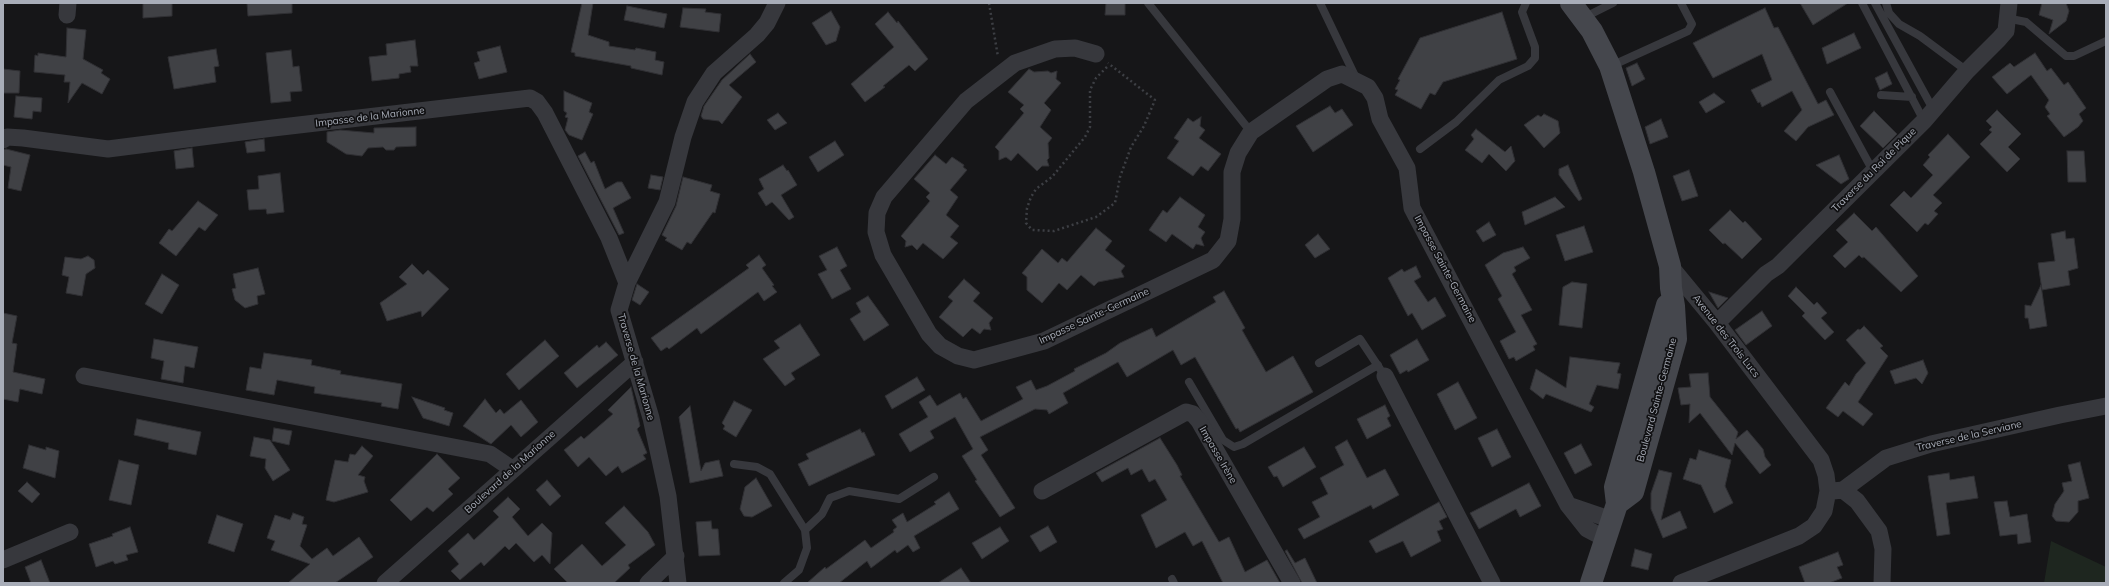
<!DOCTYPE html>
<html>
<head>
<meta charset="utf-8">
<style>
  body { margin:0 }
  #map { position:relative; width:2109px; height:586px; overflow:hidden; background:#161618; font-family:Mulish,sans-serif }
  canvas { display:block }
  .frame { position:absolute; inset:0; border:4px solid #a8adb8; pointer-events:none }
</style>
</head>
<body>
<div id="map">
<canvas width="2109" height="586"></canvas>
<div class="frame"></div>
</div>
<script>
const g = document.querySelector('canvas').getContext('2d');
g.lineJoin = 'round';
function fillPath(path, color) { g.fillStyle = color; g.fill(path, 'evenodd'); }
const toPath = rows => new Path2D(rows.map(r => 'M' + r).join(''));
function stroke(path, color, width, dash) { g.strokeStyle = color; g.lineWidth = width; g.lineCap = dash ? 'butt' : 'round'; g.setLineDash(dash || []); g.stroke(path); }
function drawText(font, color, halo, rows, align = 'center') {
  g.font = font + ' Mulish,sans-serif'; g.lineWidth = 3.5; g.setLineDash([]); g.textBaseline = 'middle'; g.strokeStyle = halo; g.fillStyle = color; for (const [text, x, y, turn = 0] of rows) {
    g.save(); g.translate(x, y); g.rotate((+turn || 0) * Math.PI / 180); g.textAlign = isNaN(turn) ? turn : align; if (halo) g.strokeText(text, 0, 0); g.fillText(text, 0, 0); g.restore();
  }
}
const green = toPath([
  [2051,541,2106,567,2106,583,2044,583]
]);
const building = toPath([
  [143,3,172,3,172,16,143,18,143,3],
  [247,3,292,3,292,13,248,16,247,3],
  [582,3,593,3,588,35,609,42,609,46,635,50,636,48,656,52,655,60,664,62,662,75,631,68,631,66,575,56,575,53,571,52,582,3],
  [1106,3,1125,3,1125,15,1105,15,1106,3],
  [1800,3,1848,3,1813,25,1800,3],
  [2042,3,2066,3,2069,11,2066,21,2049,34,2053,20,2039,15,2042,3],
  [627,6,667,14,664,28,624,20,627,6],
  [683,8,706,9,705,12,721,14,719,32,680,27,683,8],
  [1765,8,1774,28,1778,27,1818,104,1826,100,1834,115,1808,127,1796,141,1784,131,1802,110,1792,91,1762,107,1760,102,1758,103,1751,90,1772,80,1762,54,1713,78,1693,43,1765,8],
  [831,11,840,27,836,41,826,45,812,23,831,11],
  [888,12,897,23,898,21,928,59,915,71,909,65,883,86,885,87,865,102,851,84,894,47,875,24,888,12],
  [1502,12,1517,59,1443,82,1435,95,1430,93,1421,109,1395,95,1398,90,1395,89,1400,80,1398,79,1420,38,1502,12],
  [67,28,86,30,83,59,103,70,101,73,110,79,102,94,82,83,68,103,70,82,64,82,65,75,34,72,35,55,38,56,38,53,66,57,67,28],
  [1854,33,1861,48,1827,64,1822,48,1854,33],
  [415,40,418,66,410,66,411,72,399,74,399,78,372,81,369,57,387,55,386,44,415,40],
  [500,46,507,72,479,79,474,63,480,61,477,52,500,46],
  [216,49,219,66,214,67,216,82,174,89,168,57,216,49],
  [291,50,293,67,299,66,302,91,290,92,291,101,271,103,266,53,291,50],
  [2035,53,2047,71,2051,68,2064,85,2068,82,2086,108,2079,114,2083,121,2078,127,2064,137,2047,116,2050,114,2045,107,2049,100,2031,75,2007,94,1992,77,2010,63,2014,67,2035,53],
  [750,54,756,62,729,85,742,97,722,124,719,121,703,119,701,116,704,106,722,80,750,54],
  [1637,63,1645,79,1632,86,1626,68,1637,63],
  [3,69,20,71,19,93,3,93,3,69],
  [1029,69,1034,72,1048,71,1051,73,1057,71,1056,79,1061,83,1044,103,1051,110,1040,127,1052,138,1048,143,1049,158,1047,160,1049,166,1042,166,1037,171,1018,153,1011,161,1006,157,999,160,999,151,995,147,1024,113,1020,109,1024,105,1008,92,1029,69],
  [1887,72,1892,84,1880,90,1875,78,1887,72],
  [564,91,592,103,589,112,593,114,582,140,569,135,565,130,568,118,565,117,567,113,564,111,564,91],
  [1714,93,1725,102,1706,113,1699,102,1714,93],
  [16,96,42,98,41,112,33,111,32,119,14,117,16,96],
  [1330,106,1335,113,1342,109,1353,125,1313,152,1296,126,1330,106],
  [1997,110,2021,134,2008,147,2020,159,2007,172,1980,144,1992,132,1989,130,1992,127,1986,121,1997,110],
  [1874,111,1897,134,1883,148,1860,126,1874,111],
  [778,113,787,123,775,130,767,120,778,113],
  [1544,114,1558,121,1560,133,1544,148,1524,125,1538,115,1541,117,1544,114],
  [1201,117,1200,126,1205,130,1199,138,1221,154,1208,171,1201,166,1193,176,1167,158,1179,141,1174,138,1188,118,1193,122,1201,117],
  [1661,119,1668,137,1650,144,1645,127,1661,119],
  [416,127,416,146,396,147,394,150,386,150,383,147,368,148,362,156,346,154,327,142,327,132,340,130,374,133,374,128,416,127],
  [1476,129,1505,152,1511,146,1515,161,1506,171,1489,154,1482,163,1465,150,1474,139,1471,135,1476,129],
  [1948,134,1970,157,1933,195,1942,203,1934,211,1938,214,1928,225,1925,223,1917,232,1890,205,1904,191,1911,198,1933,175,1923,165,1930,157,1928,155,1948,134],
  [264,139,265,151,247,153,245,142,264,139],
  [835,141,844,155,818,172,809,157,835,141],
  [192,148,194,167,176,169,174,151,192,148],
  [6,149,30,155,21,191,8,188,11,167,3,165,3,150,6,149],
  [2067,151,2084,151,2086,182,2068,182,2067,151],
  [585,152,591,163,594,161,605,189,617,182,622,182,631,198,613,208,624,233,619,235,578,156,585,152],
  [935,155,946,164,952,157,964,165,963,167,967,170,950,190,958,197,946,215,959,226,950,237,958,243,943,259,923,243,917,250,912,245,905,247,906,241,901,236,930,201,926,197,930,193,914,179,935,155],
  [1839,155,1849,179,1841,184,1816,165,1839,155],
  [783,165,787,171,788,170,797,185,781,195,794,217,789,220,772,202,766,206,758,193,764,189,759,179,783,165],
  [1568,165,1582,199,1579,201,1559,175,1559,169,1568,165],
  [1689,170,1698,196,1682,201,1673,176,1689,170],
  [280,173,284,212,267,214,266,209,249,210,247,190,259,189,258,176,280,173],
  [651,175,663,177,660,190,648,188,651,175],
  [683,177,712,185,710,191,720,194,715,213,713,212,691,244,687,242,682,250,665,240,667,238,662,235,676,206,683,177],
  [1180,197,1205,215,1198,227,1205,232,1201,238,1204,246,1196,244,1193,249,1172,234,1166,242,1149,230,1163,210,1167,213,1180,197],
  [1555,197,1565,207,1525,225,1522,212,1555,197],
  [198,201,218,215,205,231,199,227,176,256,159,243,169,229,172,231,198,201],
  [1730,210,1743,223,1745,221,1762,239,1742,259,1725,243,1723,244,1709,230,1730,210],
  [1854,213,1872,231,1876,227,1918,276,1901,292,1864,257,1862,258,1859,255,1845,268,1833,256,1848,242,1836,230,1854,213],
  [1489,222,1496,235,1483,242,1476,231,1489,222],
  [1584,226,1593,252,1565,261,1556,235,1584,226],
  [1096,228,1112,241,1105,250,1125,266,1121,271,1124,277,1098,282,1094,286,1081,275,1067,290,1059,283,1042,303,1027,290,1027,277,1022,273,1042,249,1058,263,1062,258,1067,262,1096,228],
  [2065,231,2066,239,2074,238,2078,268,2068,271,2070,285,2042,290,2038,263,2055,261,2051,234,2065,231],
  [1318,234,1330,249,1315,258,1305,245,1318,234],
  [837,247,847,266,840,270,851,289,832,299,818,274,827,270,819,256,837,247],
  [1523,247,1530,258,1514,267,1516,271,1512,274,1532,310,1521,315,1537,344,1533,346,1535,350,1516,361,1514,357,1509,359,1500,341,1516,332,1498,299,1502,296,1485,265,1503,253,1523,247],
  [759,255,766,265,762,268,774,285,772,286,777,292,764,301,758,292,701,334,697,328,669,349,667,347,661,351,651,338,749,268,746,265,759,255],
  [88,256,94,260,95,268,86,274,82,296,66,293,69,277,62,275,65,257,81,259,88,256],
  [412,264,423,275,428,270,449,289,422,317,421,311,387,321,380,303,407,284,399,277,412,264],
  [1416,266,1421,277,1414,281,1428,302,1435,297,1446,316,1422,330,1412,313,1408,316,1388,278,1402,269,1404,272,1416,266],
  [258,268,265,294,257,296,258,304,245,308,235,300,232,289,236,288,233,274,258,268],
  [162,274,179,285,162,314,145,304,162,274],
  [964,279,980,293,973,301,993,318,989,323,991,330,984,329,980,334,972,328,963,337,939,317,953,301,948,297,964,279],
  [1572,282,1587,284,1582,328,1559,325,1563,287,1572,282],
  [637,284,649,292,640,305,632,300,637,284],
  [2041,285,2047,326,2030,329,2028,318,2025,318,2025,305,2031,306,2041,285],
  [1796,287,1814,305,1817,302,1827,313,1821,318,1834,332,1825,340,1802,316,1805,313,1788,296,1796,287],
  [1224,291,1245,328,1242,330,1266,372,1293,356,1313,392,1240,432,1238,428,1236,429,1195,357,1181,365,1173,350,1127,377,1118,362,1063,393,1068,403,1049,414,1047,410,1035,409,980,437,988,450,981,455,1015,508,1000,517,975,481,977,480,962,456,973,449,955,417,930,431,934,438,910,452,899,434,928,417,919,402,930,395,937,406,960,393,963,399,966,397,981,421,1023,399,1016,387,1031,380,1036,390,1047,386,1075,371,1074,369,1106,353,1120,343,1152,328,1156,337,1216,302,1213,297,1224,291],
  [1709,292,1728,298,1718,308,1709,292],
  [868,296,889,325,864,341,850,319,861,312,856,303,868,296],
  [1762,311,1772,326,1746,345,1735,330,1762,311],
  [3,313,17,316,12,343,17,344,13,372,45,379,42,394,20,389,18,402,3,399,3,313],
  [800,324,820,355,791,373,795,379,785,386,763,359,780,348,774,341,800,324],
  [1864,326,1883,346,1880,348,1888,356,1858,402,1873,414,1863,426,1843,411,1838,417,1826,408,1845,382,1849,386,1856,374,1866,363,1846,340,1858,329,1860,330,1864,326],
  [154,339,198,347,194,368,185,366,183,383,161,379,164,361,151,358,154,339],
  [1417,339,1429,360,1408,372,1407,370,1400,374,1390,355,1417,339],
  [545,340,559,356,519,390,506,374,545,340],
  [606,342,618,355,577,388,564,373,597,345,599,348,606,342],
  [264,353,312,360,311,365,341,371,340,374,402,384,398,409,381,406,382,403,314,393,315,387,277,380,274,395,246,390,250,367,261,369,264,353],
  [1570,357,1620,363,1617,373,1621,374,1618,389,1597,385,1589,404,1594,407,1591,412,1546,394,1543,399,1530,389,1536,369,1566,388,1570,357],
  [1923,360,1928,373,1922,384,1916,378,1895,384,1890,371,1923,360],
  [1708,373,1710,397,1738,432,1736,439,1747,430,1763,449,1765,457,1771,465,1760,474,1735,443,1732,455,1700,413,1689,423,1690,404,1681,405,1678,388,1691,387,1689,374,1708,373],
  [917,377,925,390,892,409,885,396,917,377],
  [1458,382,1477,418,1455,430,1437,394,1458,382],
  [631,387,640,426,637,429,647,453,643,455,646,459,622,473,618,466,606,476,589,457,578,467,564,450,581,436,584,439,613,414,608,410,631,387],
  [412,397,445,408,444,410,453,413,449,426,423,418,412,397],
  [485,399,496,413,500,409,504,414,521,400,538,422,521,437,511,425,491,444,463,426,485,399],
  [734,401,752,410,736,437,723,429,725,426,722,423,734,401],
  [1385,405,1390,416,1387,418,1391,426,1367,439,1357,419,1385,405],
  [690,406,701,471,705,463,719,460,723,476,690,483,679,417,690,406],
  [137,419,201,432,196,455,168,449,169,443,134,435,137,419],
  [274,428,292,431,289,445,272,441,274,428],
  [860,429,862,433,864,432,875,455,809,486,798,464,809,459,806,454,860,429],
  [1497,429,1511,457,1492,467,1478,438,1497,429],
  [254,437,270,440,290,470,273,481,265,468,266,459,250,456,254,437],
  [1160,438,1177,465,1182,475,1180,476,1219,542,1229,537,1245,572,1267,560,1280,583,1223,583,1202,541,1193,546,1185,532,1156,548,1141,515,1167,500,1155,479,1149,482,1142,469,1131,475,1128,468,1102,482,1096,473,1160,438],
  [1347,440,1367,478,1385,469,1399,495,1373,509,1371,505,1304,539,1298,529,1320,517,1312,502,1328,494,1320,478,1344,465,1335,447,1347,440],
  [1581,444,1592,465,1575,474,1564,453,1581,444],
  [29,445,46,450,46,447,59,451,55,478,23,468,29,445],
  [362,446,373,456,358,475,365,477,364,481,368,492,334,502,326,500,335,460,348,462,350,454,355,455,362,446],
  [1304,447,1316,467,1283,487,1277,476,1274,477,1268,467,1304,447],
  [1699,450,1731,460,1725,486,1733,503,1714,513,1701,485,1683,479,1690,458,1696,460,1699,450],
  [437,454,460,478,448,489,453,494,444,502,433,512,427,507,411,521,390,500,437,454],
  [119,460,139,465,131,505,109,500,119,460],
  [2080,462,2089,498,2078,501,2078,512,2069,522,2056,521,2052,516,2055,504,2064,491,2062,483,2072,481,2068,465,2080,462],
  [1659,470,1672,473,1661,520,1680,511,1687,528,1663,538,1651,509,1651,493,1659,470],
  [1949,473,1950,480,1974,476,1978,498,1946,503,1950,534,1937,536,1928,476,1949,473],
  [756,478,772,506,752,517,744,516,740,509,745,487,756,478],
  [547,480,561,496,550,506,536,490,547,480],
  [27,482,40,494,32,503,18,491,27,482],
  [1529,483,1541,506,1520,517,1516,509,1479,529,1470,513,1529,483],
  [949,492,959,509,914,536,920,548,913,552,908,545,897,553,895,550,871,568,867,561,839,583,807,583,825,567,826,569,865,540,871,548,894,532,893,530,897,527,892,520,903,513,907,522,936,504,934,502,949,492],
  [508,497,520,509,512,517,528,536,542,523,552,533,550,564,542,555,534,562,516,543,509,550,505,546,484,566,481,562,460,580,451,571,459,564,448,551,468,533,474,540,499,517,493,511,508,497],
  [2007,501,2010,517,2027,514,2031,542,2018,544,2017,534,2000,536,1994,502,2007,501],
  [1439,502,1447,517,1439,521,1443,529,1437,531,1441,541,1411,557,1403,541,1376,553,1369,541,1439,502],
  [624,506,648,532,655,545,628,565,630,568,614,583,568,583,554,569,582,544,602,566,626,545,605,523,624,506],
  [293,513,304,517,302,524,307,525,300,546,312,559,327,548,333,556,359,537,373,557,335,583,288,583,310,564,271,550,275,541,267,538,275,515,290,520,293,513],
  [217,515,243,524,234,552,208,543,217,515],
  [711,521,712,529,718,529,720,555,699,556,696,522,711,521],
  [1048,526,1057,542,1040,552,1030,536,1048,526],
  [130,527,138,552,126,555,128,560,115,564,113,561,96,567,89,544,113,536,112,534,130,527],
  [1000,527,1009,541,982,559,972,543,1000,527],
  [1635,549,1652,554,1648,570,1631,566,1635,549],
  [1287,550,1295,563,1305,558,1317,583,1302,583,1285,551,1287,550],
  [1838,552,1843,565,1837,567,1842,578,1829,583,1805,583,1799,567,1838,552],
  [41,560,50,583,31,583,25,567,41,560],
  [961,568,971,583,938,583,961,568]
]);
const path = toPath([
  [989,3,998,57],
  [1107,67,1096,78,1090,90,1090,127,1085,137,1052,177,1036,189,1031,197,1027,208,1026,223,1032,230,1054,231,1096,217,1115,203,1120,177,1131,147,1144,126,1155,100,1108,63]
]);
const lane = toPath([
  [1148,3,1251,132],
  [1320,3,1356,78],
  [1862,3,1924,121],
  [1875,3,1934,111],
  [1886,3,1889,13,1899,24,1920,36,1967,71],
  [1583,18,1613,3],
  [2006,18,2026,22,2066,56,2074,56,2106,41],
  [1611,66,1688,31,1692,24,1681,3],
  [1830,92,1873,171],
  [1881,95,1912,97],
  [1420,149,1456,122,1499,80,1528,66,1535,58,1535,47,1522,12,1526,3],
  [1319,363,1360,339,1380,369],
  [1189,382,1223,440,1234,447,1243,444,1378,365],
  [734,464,757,467,770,474,805,530,807,548,799,570,784,583],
  [805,530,822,514,830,498,849,491,899,499,934,477],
  [1172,579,1174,583]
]);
const street = toPath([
  [67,15,68,3],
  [1096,54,1075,48,1055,49,1015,63,966,101,884,197,877,213,876,232,883,255,929,334,940,346,958,356,974,360,1044,341,1213,260,1228,241,1232,219,1232,172,1238,153,1251,132,1327,79,1342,74,1368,87,1375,98,1380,119,1407,168,1412,208,1568,505,1587,529,1606,539],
  [3,140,7,137,23,138,108,149,273,128,530,98,537,102,545,113,609,238,627,283],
  [1670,266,1717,323,1821,460,1826,475,1828,491,1824,511,1814,526,1799,536,1681,583],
  [1717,323,1766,274,1778,266,1924,121,1967,71,1999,39,2006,31,2009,3],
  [84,376,490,454,512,469],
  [1385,376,1492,583],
  [1843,490,1886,458,1931,444,2060,415,2106,406],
  [1042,491,1186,412,1193,414,1199,421,1292,583],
  [1833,491,1843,490,1857,501,1879,531,1883,549,1882,583],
  [1568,505,1612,520],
  [3,560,70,532],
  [385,583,635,362],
  [648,583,676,556],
  [678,583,668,496,651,418,619,310,627,283,667,202,683,137,695,102,714,73,757,35,767,23,777,3]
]);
const secondary = toPath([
  [1571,3,1592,31,1610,66,1644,172,1670,266,1671,288,1674,306,1676,339,1633,492,1617,504],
  [1591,583,1617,504,1615,487,1667,305]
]);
const streetNames = [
  ["Impasse de la Marionne",370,117,-7],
  ["Traverse du Roi de Pique",1874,170,-45],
  ["Impasse Sainte-Germaine",1445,269,62],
  ["Impasse Sainte-Germaine",1094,316,-25],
  ["Avenue des Trois Lucs",1726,336,52],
  ["Traverse de la Marionne",636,367,74],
  ["Boulevard Sainte-Germaine",1657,400,-75],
  ["Traverse de la Serviane",1969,436,-13],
  ["Impasse Irène",1218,455,60],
  ["Boulevard de la Marionne",510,472,-42]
];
fillPath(green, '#1e261f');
fillPath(building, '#404145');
stroke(building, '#303034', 1);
stroke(path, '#3d3f44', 2.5, [2, 3]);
stroke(lane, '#37383d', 8);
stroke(street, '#37383d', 17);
stroke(secondary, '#45474d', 22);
drawText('10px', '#a8adb8', '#111113', streetNames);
</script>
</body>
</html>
